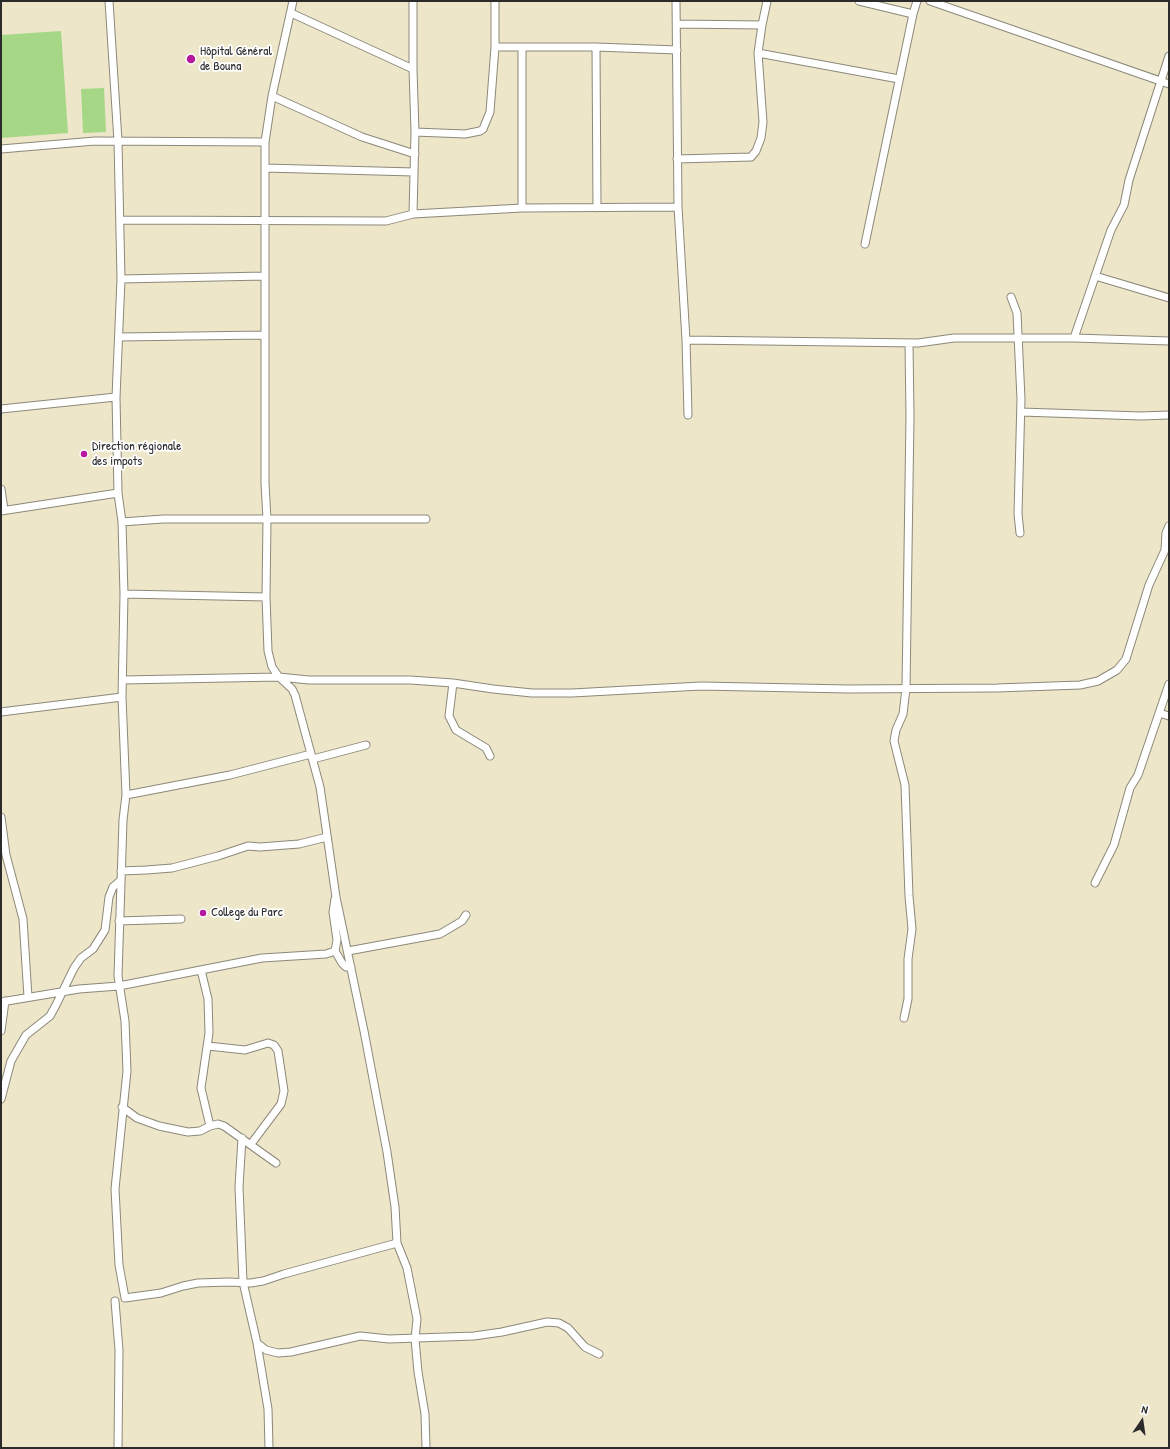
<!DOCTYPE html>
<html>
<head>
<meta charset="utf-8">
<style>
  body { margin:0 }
  #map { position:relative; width:1170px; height:1449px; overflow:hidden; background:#ede6c9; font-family:"Patrick Hand",sans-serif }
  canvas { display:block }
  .frame { position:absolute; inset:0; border:2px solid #2b2b2b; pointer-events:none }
  .north { position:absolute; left:1122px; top:1401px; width:40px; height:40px; -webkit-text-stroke:3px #fff; paint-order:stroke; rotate:13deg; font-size:11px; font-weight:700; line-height:16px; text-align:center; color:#2b2b2b }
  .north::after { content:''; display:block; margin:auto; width:14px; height:18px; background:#2b2b2b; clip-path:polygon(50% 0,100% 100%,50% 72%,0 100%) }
</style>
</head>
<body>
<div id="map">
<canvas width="1170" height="1449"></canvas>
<div class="frame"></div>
<div class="north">N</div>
</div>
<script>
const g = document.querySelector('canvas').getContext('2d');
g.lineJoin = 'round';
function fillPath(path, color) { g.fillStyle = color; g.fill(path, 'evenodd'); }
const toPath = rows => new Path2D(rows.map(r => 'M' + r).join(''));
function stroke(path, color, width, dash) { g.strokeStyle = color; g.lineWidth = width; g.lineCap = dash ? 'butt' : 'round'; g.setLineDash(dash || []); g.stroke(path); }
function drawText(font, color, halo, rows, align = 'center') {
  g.font = font + ' "Patrick Hand",sans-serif'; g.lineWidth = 3.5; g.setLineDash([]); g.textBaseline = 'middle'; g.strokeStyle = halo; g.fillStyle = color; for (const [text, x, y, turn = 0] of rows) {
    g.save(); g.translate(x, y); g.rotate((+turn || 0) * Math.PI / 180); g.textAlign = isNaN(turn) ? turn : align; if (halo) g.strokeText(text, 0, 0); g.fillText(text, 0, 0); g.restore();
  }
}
const green = toPath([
  [61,31,68,133,1,138,1,35],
  [104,88,106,132,83,133,81,89]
]);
const minor = toPath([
  [109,1,118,141,121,279,116,397,118,493,122,522,124,594,122,697,126,795,123,820,118,976,125,1021,127,1071,115,1189,119,1265,125,1298,161,1293,183,1286,198,1283,229,1282,251,1283,263,1281,284,1274,397,1243],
  [293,1,272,96,265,142,265,483,267,519,266,597,268,651,272,667,279,677,292,689,295,695,320,787,336,897,364,1031,387,1152,395,1207,397,1243,407,1268,417,1319,415,1339,418,1372,425,1414,426,1448],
  [413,1,413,69,415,132,413,214],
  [859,1,913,14],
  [930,1,1169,84],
  [291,13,413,69],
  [677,24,762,25],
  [495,47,596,47,677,50],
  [522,47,522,208],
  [596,47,597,208],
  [758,53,899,79],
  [272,96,362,137,415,154],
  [415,132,465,134,480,131,483,129,490,112,495,47,495,1],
  [1,149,95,141,265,142],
  [677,159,751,157,756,151,761,138,763,122,758,53,762,25,767,1],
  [265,168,414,172],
  [678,207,686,340,688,415],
  [120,220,386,221,413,214,522,208,678,207,676,1],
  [865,244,913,14,917,1],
  [1095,276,1169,298],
  [121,279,265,276],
  [1011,297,1017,313,1021,399,1018,514,1020,533],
  [119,337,265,335],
  [1074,338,1111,230,1124,205,1129,180,1169,56],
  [686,340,918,343,954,338,1074,338,1169,341],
  [1,409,116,397],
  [1021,412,1141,416,1169,415],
  [1,489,4,510],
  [1,511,118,493],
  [122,522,163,519,426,519],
  [124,594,266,597],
  [123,680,279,677,309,680,410,680,453,683,493,689,532,693,572,693,701,686,848,689,997,688,1080,685,1098,681,1117,670,1126,659,1149,585,1165,550,1166,533,1169,526],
  [453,683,449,716,456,730,486,748,490,756],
  [1,712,122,697],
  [1159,713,1169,716],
  [313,759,366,745],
  [126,795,230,775,311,754],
  [1,817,6,855,23,919,28,997],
  [121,871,146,870,172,868,218,856,248,846,260,847,299,844,327,837],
  [1095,883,1114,845,1130,788,1138,775,1169,684],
  [119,921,181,919],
  [335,951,342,963,346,967,351,967],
  [348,951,440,934,462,921,466,915],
  [201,970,208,999,209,1033,201,1088,210,1126],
  [1,1002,79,989,119,986,262,958,326,954,335,951,337,940,333,912,335,899],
  [904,1018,908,999,908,959,912,929,909,896,905,785,894,741,896,730,903,714,906,689,910,416,909,343],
  [1,1031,5,1001],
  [208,1046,245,1050,268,1043,274,1045,278,1051,284,1091,281,1104,251,1144],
  [1,1099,11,1061,26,1035,50,1016,56,1005,74,968,81,958,93,949,105,930,109,897,113,887,120,881],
  [122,1107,137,1118,159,1126,188,1132,200,1131,210,1126,218,1124,224,1126,276,1163],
  [242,1138,239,1187,243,1282,257,1343,266,1350,278,1353,291,1352,360,1336,389,1339,474,1336,502,1332,547,1322,559,1323,568,1328,585,1347,599,1354],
  [115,1301,119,1350,118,1448],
  [257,1343,268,1409,269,1448]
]);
const markers = [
  [191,59,5,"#b5179e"],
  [84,454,4,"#b5179e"],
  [203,913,4,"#b5179e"]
];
const poiNames = [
  ["Hôpital Général",200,52],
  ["de Bouna",200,67],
  ["Direction régionale",92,447],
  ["des impots",92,462],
  ["College du Parc",211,913]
];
fillPath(green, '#a6d786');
stroke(minor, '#8c887a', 9);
stroke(minor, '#fff', 7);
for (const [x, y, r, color] of markers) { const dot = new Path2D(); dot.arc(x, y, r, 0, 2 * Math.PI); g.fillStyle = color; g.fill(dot); stroke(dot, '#fff', 1.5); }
drawText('13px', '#2b2b2b', '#fff', poiNames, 'left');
</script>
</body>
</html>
